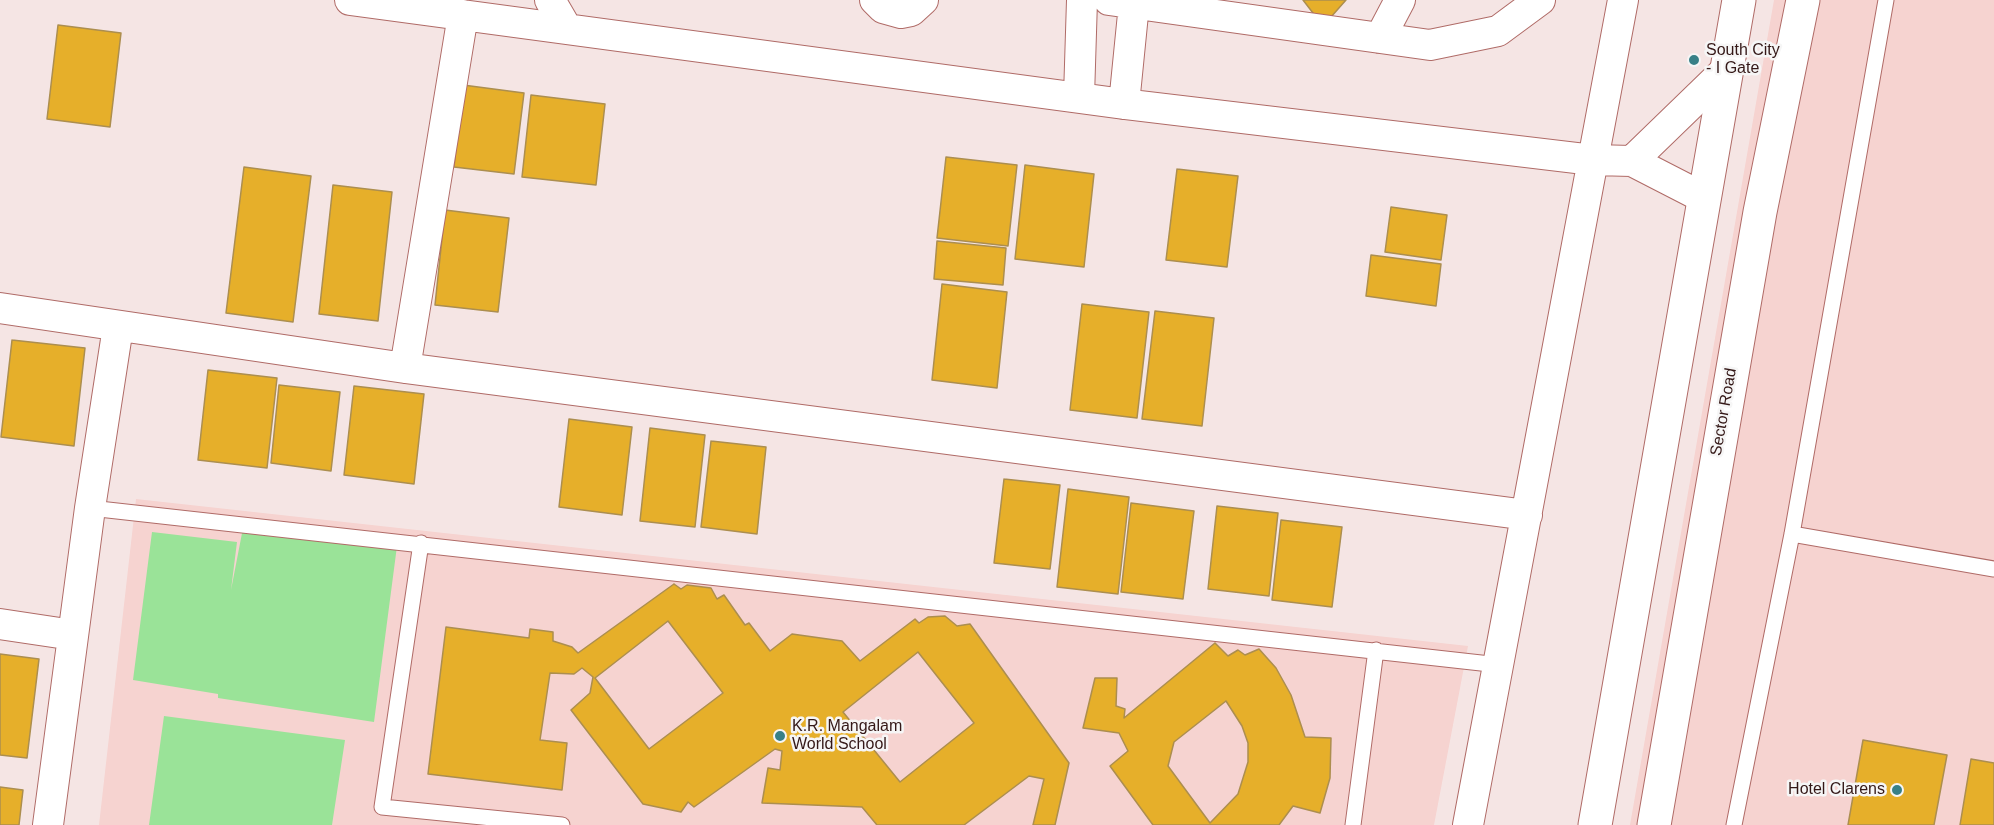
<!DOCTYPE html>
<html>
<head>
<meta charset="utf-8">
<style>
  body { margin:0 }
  canvas { display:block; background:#f5e5e4 }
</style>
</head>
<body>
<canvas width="1994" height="825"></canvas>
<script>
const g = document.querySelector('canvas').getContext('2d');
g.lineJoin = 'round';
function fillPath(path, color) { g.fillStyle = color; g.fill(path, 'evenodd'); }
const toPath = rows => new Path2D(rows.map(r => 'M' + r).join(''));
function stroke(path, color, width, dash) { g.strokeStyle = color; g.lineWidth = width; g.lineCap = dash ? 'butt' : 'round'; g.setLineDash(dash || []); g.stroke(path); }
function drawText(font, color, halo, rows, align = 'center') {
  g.font = font + ' Helvetica,sans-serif'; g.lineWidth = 5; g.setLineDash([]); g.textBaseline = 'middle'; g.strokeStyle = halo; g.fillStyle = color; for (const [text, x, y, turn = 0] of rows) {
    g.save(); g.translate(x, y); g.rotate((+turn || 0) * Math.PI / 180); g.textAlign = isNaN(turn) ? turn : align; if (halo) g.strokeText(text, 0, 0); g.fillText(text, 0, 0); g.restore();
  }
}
const built = toPath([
  [1774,0,1994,0,1994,825,1630,825],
  [136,499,1468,646,1434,825,99,825]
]);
const green = toPath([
  [243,528,397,546,374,722,218,698,218,694,133,680,152,532,237,542,231,590],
  [164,716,345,740,332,825,149,825]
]);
const building = toPath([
  [1303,0,1346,0,1323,26,1303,0],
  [58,25,121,33,110,127,47,119,58,25],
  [463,85,524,93,514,174,454,167,463,85],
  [531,95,605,104,596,185,522,177,531,95],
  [946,157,1017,165,1008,246,937,238,946,157],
  [1025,165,1094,174,1084,267,1015,259,1025,165],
  [244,167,311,176,293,322,226,313,244,167],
  [1177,169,1238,176,1227,267,1166,260,1177,169],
  [333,185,392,192,378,321,319,314,333,185],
  [1391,207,1447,215,1441,260,1385,252,1391,207],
  [445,210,509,218,498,312,435,305,445,210],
  [937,241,1006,248,1003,285,934,279,937,241],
  [1371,255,1441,264,1436,306,1366,296,1371,255],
  [942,284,1007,292,997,388,932,380,942,284],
  [1082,304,1149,312,1137,418,1070,410,1082,304],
  [1155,311,1214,318,1202,426,1142,419,1155,311],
  [12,340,85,348,74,446,1,437,12,340],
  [208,370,277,378,267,468,198,460,208,370],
  [279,385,340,392,331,471,271,463,279,385],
  [354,386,424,394,414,484,344,475,354,386],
  [569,419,632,427,622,515,559,507,569,419],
  [650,428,705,435,695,527,640,521,650,428],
  [711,441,766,447,757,534,701,527,711,441],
  [1004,479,1060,485,1050,569,994,563,1004,479],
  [1068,489,1129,497,1118,594,1057,587,1068,489],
  [1131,503,1194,511,1183,599,1121,592,1131,503],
  [1217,506,1278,513,1269,596,1208,589,1217,506],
  [1281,520,1342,527,1332,607,1272,600,1281,520],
  [674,584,681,589,687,585,711,588,717,599,724,595,745,625,749,623,770,651,792,634,842,641,860,661,915,619,919,623,928,617,945,616,957,626,970,624,1069,763,1055,825,1033,825,1044,779,1029,776,964,825,877,825,862,807,762,803,768,768,780,770,782,751,775,749,694,807,688,802,681,812,643,804,571,710,590,693,593,677,582,668,574,674,550,673,540,740,567,743,562,790,428,774,446,627,529,638,530,629,553,632,553,641,572,647,578,653,674,584],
  [668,621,723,693,649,749,595,678,668,621],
  [918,652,974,723,900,782,843,712,918,652],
  [1215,643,1228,656,1238,650,1245,655,1259,649,1276,668,1291,695,1305,737,1331,738,1330,778,1320,813,1293,806,1279,825,1153,825,1110,766,1128,751,1119,733,1083,728,1095,678,1117,678,1116,706,1125,709,1124,718,1215,643],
  [1226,701,1242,726,1248,743,1248,762,1238,794,1210,823,1168,766,1174,742,1226,701],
  [0,654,39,659,27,758,0,755,0,654],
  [1863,740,1947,755,1934,825,1848,825,1863,740],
  [1971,759,1994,763,1994,825,1960,825,1971,759],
  [0,787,23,790,19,825,0,825,0,787]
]);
const service = toPath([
  [90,508,1499,665],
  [1792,534,1994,569],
  [421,543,382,807,562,825],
  [1353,825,1376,650],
  [1734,825,1792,534,1886,0]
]);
const minor = toPath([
  [350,0,1124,104,1593,160,1632,161,1704,198],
  [550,0,567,29],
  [875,0,883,8,901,13,911,11,923,0],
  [1109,0,1430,45,1498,31,1540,0],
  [1380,38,1400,0],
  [1079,97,1082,0],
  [1124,104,1134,4],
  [1632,161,1726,70],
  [0,308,405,368,1527,515],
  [405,368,463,15],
  [0,624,73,635],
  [48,825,90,508,118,327],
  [1468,825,1623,0]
]);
const secondary = toPath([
  [1595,825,1739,0],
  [1654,825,1760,212,1803,0]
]);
const markers = [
  [1694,60,6,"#388087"],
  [780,736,6,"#388087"],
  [1897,790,6,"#388087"]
];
const poiNames = [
  ["South City",1706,51],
  ["- I Gate",1706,69],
  ["K.R. Mangalam",792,727],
  ["World School",792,745],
  ["Hotel Clarens",1885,790,"right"]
];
const streetNames = [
  ["Sector Road",1724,412,-80]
];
fillPath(built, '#f6d3d0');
fillPath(green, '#9ae398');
fillPath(building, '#e6af2a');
stroke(building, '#ac8e4f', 1.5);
stroke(service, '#b06b67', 17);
stroke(minor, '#b06b67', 32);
stroke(secondary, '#b06b67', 35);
stroke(service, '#fff', 15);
stroke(minor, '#fff', 30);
stroke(secondary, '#fff', 33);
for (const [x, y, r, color] of markers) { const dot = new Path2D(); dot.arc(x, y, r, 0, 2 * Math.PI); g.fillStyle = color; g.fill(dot); stroke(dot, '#f6f6f6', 2); }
drawText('16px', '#341817', '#f6f6f6', poiNames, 'left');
drawText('16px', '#341817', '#f6f6f6', streetNames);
</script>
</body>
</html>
